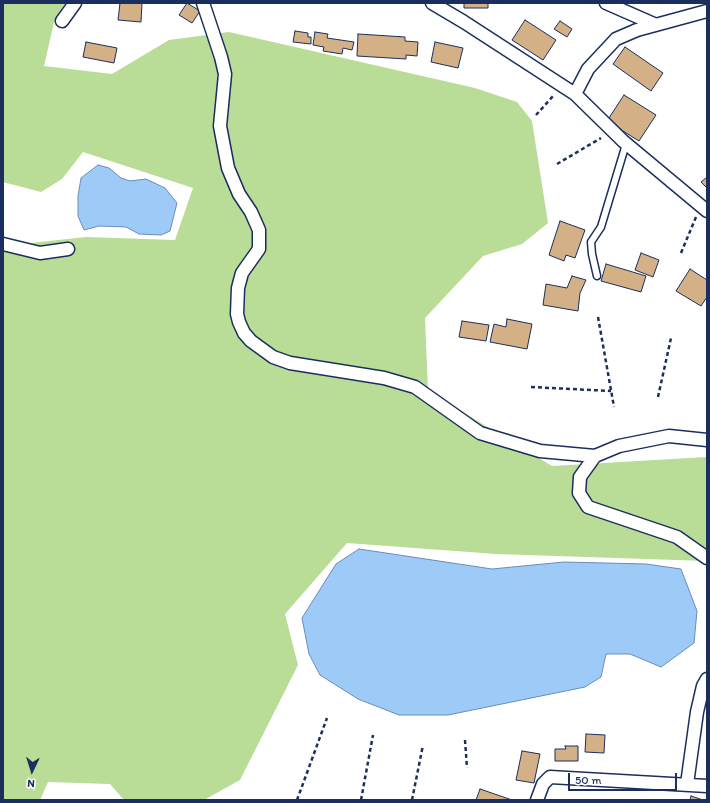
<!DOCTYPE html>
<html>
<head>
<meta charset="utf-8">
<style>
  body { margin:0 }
  #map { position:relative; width:710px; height:803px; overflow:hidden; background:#fff; font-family:Itim,sans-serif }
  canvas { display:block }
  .frame { position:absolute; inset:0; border:4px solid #1b2f5e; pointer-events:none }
  .north { position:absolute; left:12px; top:751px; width:40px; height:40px; -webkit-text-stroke:3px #fff; paint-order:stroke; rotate:184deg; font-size:11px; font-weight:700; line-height:16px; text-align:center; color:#1b2f5e }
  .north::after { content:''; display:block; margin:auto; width:14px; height:18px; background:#1b2f5e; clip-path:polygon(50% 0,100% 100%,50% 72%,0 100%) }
  .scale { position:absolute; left:568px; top:773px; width:109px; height:18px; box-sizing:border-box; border:2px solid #1b2f5e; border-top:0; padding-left:5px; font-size:12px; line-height:14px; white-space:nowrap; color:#1b2f5e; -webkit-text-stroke:3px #fff; paint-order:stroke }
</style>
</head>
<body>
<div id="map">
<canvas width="710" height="803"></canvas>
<div class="frame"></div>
<div class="north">N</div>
<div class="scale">50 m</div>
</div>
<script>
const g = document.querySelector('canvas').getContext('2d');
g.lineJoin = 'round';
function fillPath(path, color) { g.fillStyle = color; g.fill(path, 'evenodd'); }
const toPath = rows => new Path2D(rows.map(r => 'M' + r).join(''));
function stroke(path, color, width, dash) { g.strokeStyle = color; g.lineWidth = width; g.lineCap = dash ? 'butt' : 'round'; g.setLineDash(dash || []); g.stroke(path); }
const green = toPath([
  [5,3,65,3,55,18,44,66,112,74,169,40,229,32,475,88,517,102,532,121,548,223,522,244,483,256,425,318,428,391,552,466,707,457,707,561,496,554,347,543,285,614,298,665,240,780,204,800,124,800,110,784,48,782,40,800,3,800,3,246,86,237,175,240,193,188,83,152,62,179,41,192,3,182,3,4]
]);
const water = toPath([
  [98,165,109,168,121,178,130,181,146,179,165,188,177,203,170,231,161,235,139,234,126,227,99,226,84,230,78,216,78,196,81,178,98,165],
  [359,549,492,569,564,562,646,564,681,569,697,611,694,643,661,667,630,654,606,654,601,677,585,687,448,715,399,715,358,699,320,675,309,654,302,618,336,564,359,549]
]);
const building = toPath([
  [120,3,142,3,141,22,118,20,120,3],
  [187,3,200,11,192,23,179,15,187,3],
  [464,3,488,3,488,8,464,8,464,3],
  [525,20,556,40,543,60,512,40,525,20],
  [560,21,572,29,567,37,554,29,560,21],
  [295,31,308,33,308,37,311,37,311,44,293,42,295,31],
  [315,32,328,34,327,38,354,42,352,50,343,48,342,54,323,51,324,47,313,45,315,32],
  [358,34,405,37,405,41,418,42,417,56,406,55,406,59,357,56,358,34],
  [86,42,117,48,114,63,83,57,86,42],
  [435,42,463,48,458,68,431,62,435,42],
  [625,47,663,73,651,91,613,64,625,47],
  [624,95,656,115,639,141,607,121,624,95],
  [707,177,707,188,701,182,707,177],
  [560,221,585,230,575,258,566,255,564,261,549,255,560,221],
  [641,253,659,260,653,277,635,270,641,253],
  [606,264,646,276,641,292,601,281,606,264],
  [690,269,707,280,707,297,701,306,676,291,690,269],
  [572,276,586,280,580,293,578,311,543,305,546,284,567,288,572,276],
  [507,319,532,324,527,349,490,342,494,324,506,327,507,319],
  [462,321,489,325,486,341,459,337,462,321],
  [586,734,605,735,604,753,585,752,586,734],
  [565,746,578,746,578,761,555,761,555,749,566,749,565,746],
  [522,751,540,754,534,783,516,780,522,751],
  [480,789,512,800,476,800,480,789],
  [691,796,703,800,690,800,691,796]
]);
const path = toPath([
  [536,115,554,95],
  [557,164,601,138],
  [681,253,696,217],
  [598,317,614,407],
  [531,387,611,391],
  [658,397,671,338],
  [465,740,467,768],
  [297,800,327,718],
  [361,800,373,735],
  [412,800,423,745]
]);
const lane = toPath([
  [597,276,592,254,591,242,601,227,626,144]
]);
const street = toPath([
  [203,3,221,57,225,74,220,126,228,168,239,194,251,212,259,230,259,249,242,273,238,288,237,314,239,322,244,333,251,341,273,357,290,363,384,378,415,387,480,433,540,451,595,456],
  [432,3,464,22,575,94,623,141,707,211],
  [606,3,654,24],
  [62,21,75,3],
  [575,94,588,69,616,39,637,30,707,11],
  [3,244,40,253,68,249],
  [707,440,669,436,619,446,595,456,580,477,579,493,588,507,677,537,707,558],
  [687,784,697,712,703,686,707,679],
  [537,800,543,784,550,777,707,786]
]);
fillPath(green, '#b9dc96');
fillPath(water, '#9ecaf8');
stroke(water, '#6a8cba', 1);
fillPath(building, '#d3b085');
stroke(building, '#1b2f5e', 1);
stroke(lane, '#1b2f5e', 9);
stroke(street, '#1b2f5e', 15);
stroke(path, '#1b2f5e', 2.5, [4, 3]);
stroke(lane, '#fff', 6);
stroke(street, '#fff', 12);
</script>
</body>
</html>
